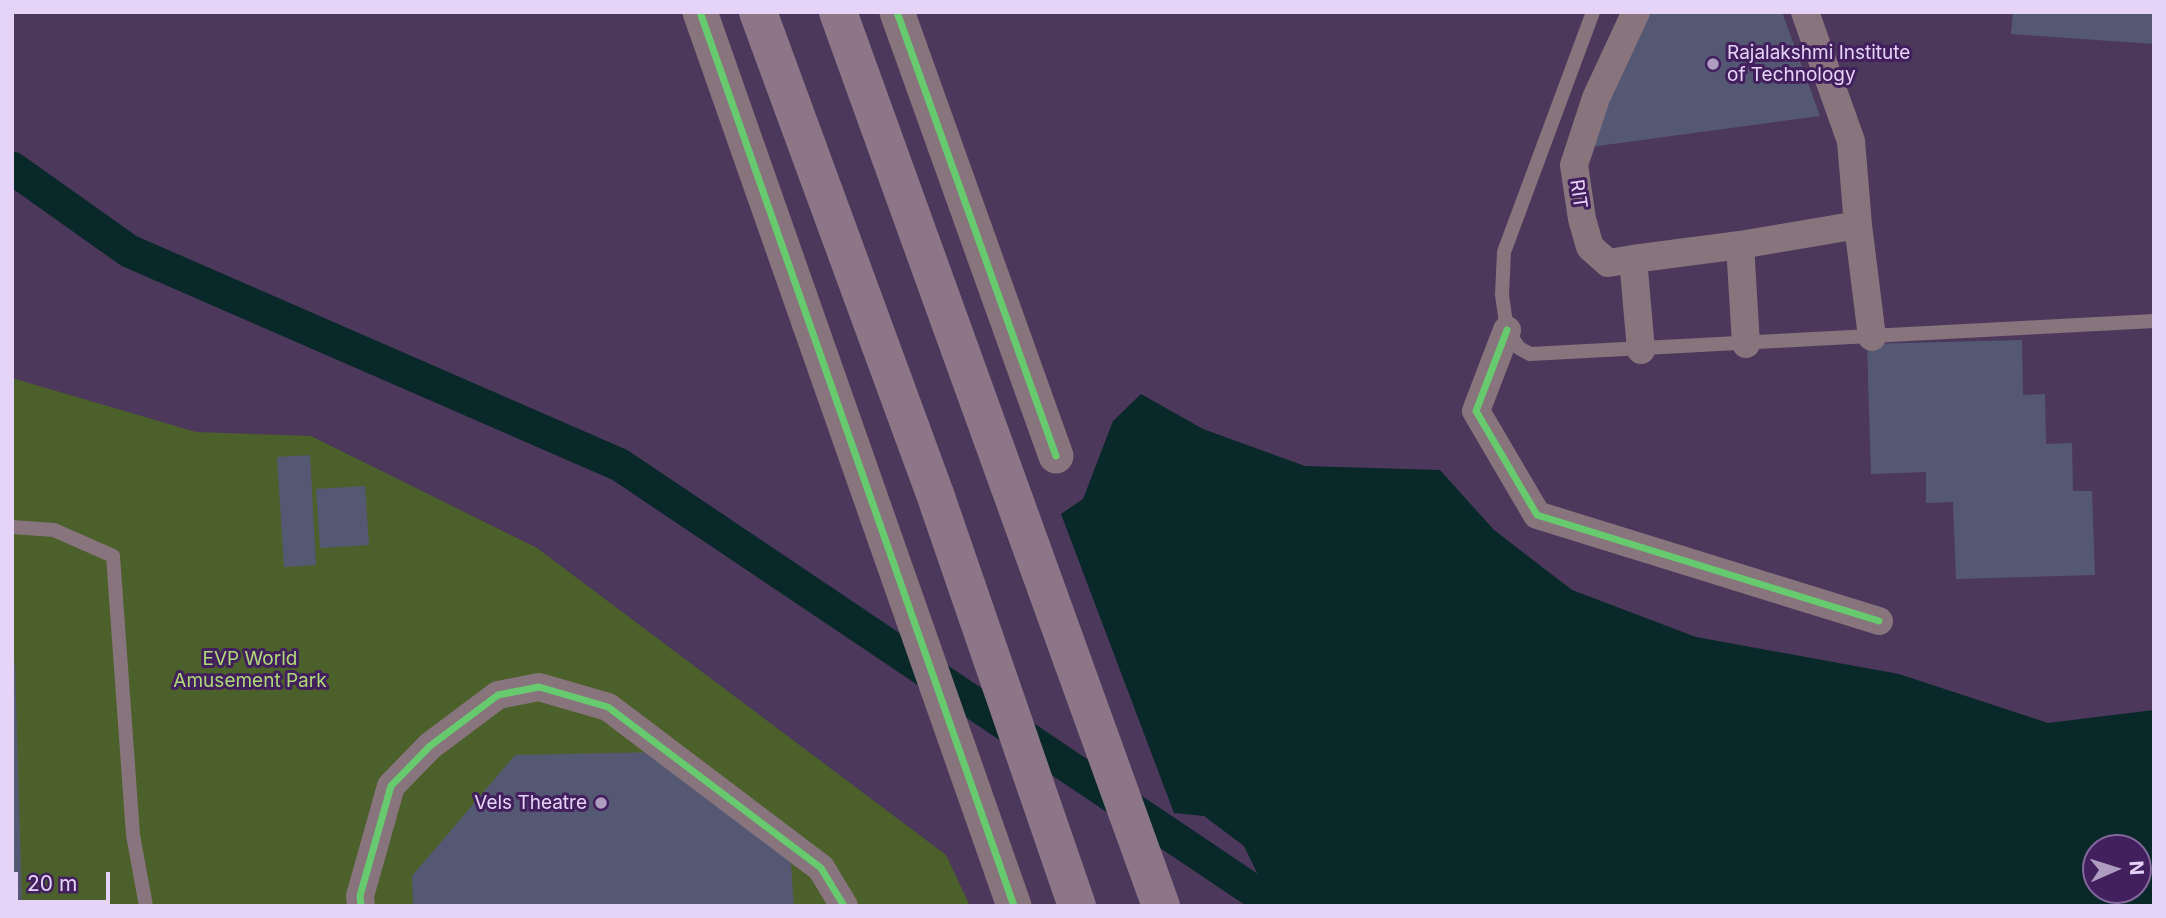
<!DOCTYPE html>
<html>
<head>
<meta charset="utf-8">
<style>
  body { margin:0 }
  #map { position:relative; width:2166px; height:918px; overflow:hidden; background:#4c385b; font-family:Inter,sans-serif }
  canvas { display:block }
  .frame { position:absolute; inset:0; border:14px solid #e5d3f8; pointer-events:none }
  .north { position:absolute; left:2082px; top:834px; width:70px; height:70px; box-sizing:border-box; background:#421f5d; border:2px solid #83679b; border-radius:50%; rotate:87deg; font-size:19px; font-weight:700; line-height:28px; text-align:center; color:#e5d3f8 }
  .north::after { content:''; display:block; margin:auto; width:24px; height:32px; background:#af9dc1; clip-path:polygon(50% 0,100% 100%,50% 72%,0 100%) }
  .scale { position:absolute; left:14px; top:872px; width:96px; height:32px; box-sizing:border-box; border:4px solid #e5d3f8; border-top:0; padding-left:9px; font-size:21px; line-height:24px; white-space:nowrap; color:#e5d3f8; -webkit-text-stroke:5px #421f5d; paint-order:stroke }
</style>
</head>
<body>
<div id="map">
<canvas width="2166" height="918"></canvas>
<div class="frame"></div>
<div class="north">N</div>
<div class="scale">20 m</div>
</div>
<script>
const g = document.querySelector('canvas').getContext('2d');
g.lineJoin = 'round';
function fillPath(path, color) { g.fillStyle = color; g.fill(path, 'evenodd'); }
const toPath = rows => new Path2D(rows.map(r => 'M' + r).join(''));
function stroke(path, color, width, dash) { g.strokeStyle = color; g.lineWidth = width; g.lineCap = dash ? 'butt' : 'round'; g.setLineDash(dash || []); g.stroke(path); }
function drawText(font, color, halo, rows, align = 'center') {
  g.font = font + ' Inter,sans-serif'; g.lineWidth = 6; g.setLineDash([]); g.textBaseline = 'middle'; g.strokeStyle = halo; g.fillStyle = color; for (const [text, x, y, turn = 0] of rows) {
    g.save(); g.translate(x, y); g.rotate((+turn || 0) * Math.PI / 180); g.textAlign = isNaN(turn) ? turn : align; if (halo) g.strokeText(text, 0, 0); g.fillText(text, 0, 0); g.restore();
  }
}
const green = toPath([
  [12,378,196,432,311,436,537,548,946,855,970,906,12,906]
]);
const water = toPath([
  [1141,394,1203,429,1305,466,1440,470,1494,530,1572,590,1696,637,1899,674,2048,723,2154,710,2154,906,1273,906,1244,846,1204,816,1174,813,1061,514,1083,499,1113,421],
  [2096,848,2138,848,2138,890,2096,890]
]);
const canal = toPath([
  [12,168,129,251,620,465,1276,906]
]);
const building = toPath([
  [1646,12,1782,12,1820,116,1590,147],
  [2013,12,2154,12,2154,44,2011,34],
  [2022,340,2023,395,2045,394,2046,444,2072,443,2073,491,2092,491,2095,575,1956,579,1953,502,1926,503,1926,472,1871,474,1867,344],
  [310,455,316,565,284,567,277,457],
  [365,486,369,545,320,548,316,489],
  [12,663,15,663,22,906,12,906],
  [662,752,790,850,794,906,413,906,412,876,515,755]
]);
const service = toPath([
  [1593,12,1504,252,1502,295,1507,330,1519,348,1530,354,2154,321],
  [12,527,54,530,113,556,133,835,146,906]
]);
const minor = toPath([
  [1636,12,1596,98,1574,165,1582,219,1590,247,1608,263,1633,259,1641,350],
  [1805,12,1851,141,1858,225,1872,337],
  [1740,245,1746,344],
  [1633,259,1740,245,1858,225],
  [1507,330,1476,411,1537,515,1879,621],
  [361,906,360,896,391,786,430,746,498,695,539,687,608,707,821,868,844,906]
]);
const tertiary = toPath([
  [700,12,1014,906],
  [897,12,1056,456]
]);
const trunk = toPath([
  [758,12,935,494,1077,906],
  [838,12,1161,906]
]);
const cycleway = toPath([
  [700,12,1014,906],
  [897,12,1056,456],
  [1507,330,1476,411,1537,515,1879,621],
  [361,906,360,896,391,786,430,746,498,695,539,687,608,707,821,868,844,906]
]);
const markers = [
  [1713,64,7,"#af9dc1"],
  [601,803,7,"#af9dc1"]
];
const poiNames = [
  ["Rajalakshmi Institute",1727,53],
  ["of Technology",1727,75],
  ["Vels Theatre",587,803,"right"]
];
const streetNames = [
  ["RIT",1578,194,82]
];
const parkNames = [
  ["EVP World",250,659],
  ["Amusement Park",250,681]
];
fillPath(green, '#4c602b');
fillPath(water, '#092829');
stroke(canal, '#092829', 33);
fillPath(building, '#555873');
stroke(service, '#88747d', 14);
stroke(minor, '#88747d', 28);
stroke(tertiary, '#88747d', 35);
stroke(trunk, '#8c7687', 38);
stroke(cycleway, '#67ca6e', 7);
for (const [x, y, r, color] of markers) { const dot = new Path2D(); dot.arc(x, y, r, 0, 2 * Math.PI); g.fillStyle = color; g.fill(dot); stroke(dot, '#421f5d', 2.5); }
drawText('19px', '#e5d3f8', '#421f5d', poiNames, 'left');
drawText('19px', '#e5d3f8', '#421f5d', streetNames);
drawText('19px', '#afd878', '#421f5d', parkNames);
</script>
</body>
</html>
